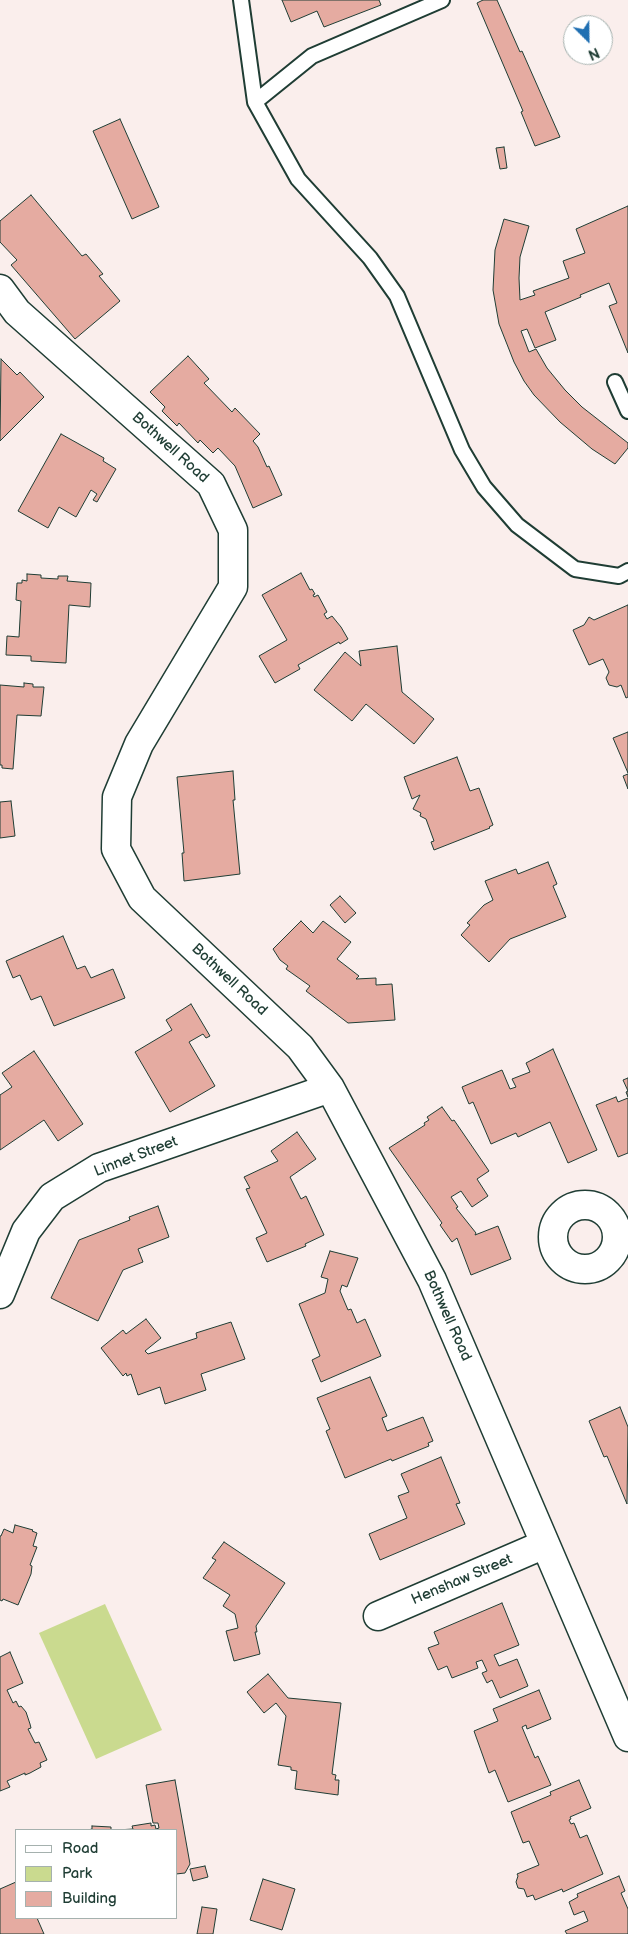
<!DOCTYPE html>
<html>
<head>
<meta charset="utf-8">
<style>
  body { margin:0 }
  #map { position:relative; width:628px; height:1934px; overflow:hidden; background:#faeeec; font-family:"Balsamiq Sans",sans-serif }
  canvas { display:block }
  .legend { position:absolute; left:15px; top:1829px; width:162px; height:90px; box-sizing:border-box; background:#fff; border:1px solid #a5b1ae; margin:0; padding:6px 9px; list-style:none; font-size:15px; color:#1f3d34 }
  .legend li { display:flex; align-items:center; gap:10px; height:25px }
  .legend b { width:25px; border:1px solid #a5b1ae }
  .north { position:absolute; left:563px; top:15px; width:50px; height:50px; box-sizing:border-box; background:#fff; border:1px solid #a5b1ae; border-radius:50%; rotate:157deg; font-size:14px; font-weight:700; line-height:20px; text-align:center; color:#1f3d34 }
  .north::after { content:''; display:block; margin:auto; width:18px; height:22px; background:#1f6fb2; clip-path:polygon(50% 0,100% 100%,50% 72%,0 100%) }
</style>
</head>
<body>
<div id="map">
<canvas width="628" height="1934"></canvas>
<ul class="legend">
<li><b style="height:6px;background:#fff"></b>Road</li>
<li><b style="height:14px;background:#cada8f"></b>Park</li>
<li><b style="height:14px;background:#e5aba1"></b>Building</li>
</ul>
<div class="north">N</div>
</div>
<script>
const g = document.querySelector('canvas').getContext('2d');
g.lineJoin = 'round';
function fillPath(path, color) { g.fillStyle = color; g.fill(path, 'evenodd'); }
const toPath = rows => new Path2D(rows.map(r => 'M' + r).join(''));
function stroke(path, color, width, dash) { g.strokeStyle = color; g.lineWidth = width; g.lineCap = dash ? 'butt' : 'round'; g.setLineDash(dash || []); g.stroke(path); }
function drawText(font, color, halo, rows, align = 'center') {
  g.font = font + ' "Balsamiq Sans",sans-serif'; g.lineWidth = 4; g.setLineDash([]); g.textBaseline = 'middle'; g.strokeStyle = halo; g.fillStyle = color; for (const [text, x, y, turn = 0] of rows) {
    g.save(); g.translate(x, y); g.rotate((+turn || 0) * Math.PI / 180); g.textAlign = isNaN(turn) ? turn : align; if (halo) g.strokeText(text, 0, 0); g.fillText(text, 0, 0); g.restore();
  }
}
const green = toPath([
  [105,1604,162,1730,96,1759,39,1633]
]);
const building = toPath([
  [282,0,379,0,381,5,324,27,317,11,291,22,282,0],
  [483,0,497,0,520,52,522,51,560,137,535,146,521,112,523,111,477,3,483,0],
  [120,119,159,207,132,219,93,131,120,119],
  [504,147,507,168,500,169,496,148,504,147],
  [31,195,82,256,86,254,103,274,99,276,120,301,75,339,11,265,17,260,0,242,0,221,31,195],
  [628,206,628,353,609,306,617,303,609,283,580,295,581,297,545,312,556,340,535,348,527,329,521,331,529,352,536,349,547,368,565,390,582,407,628,443,628,448,615,464,592,449,560,422,534,395,524,381,514,362,499,324,493,290,495,250,504,219,529,226,520,257,519,278,520,300,535,295,533,291,569,278,563,261,585,253,576,229,628,206],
  [188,356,209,379,204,383,232,412,235,408,260,434,253,441,258,447,267,467,269,466,282,495,253,508,235,466,218,448,213,453,200,440,198,443,179,423,177,426,162,411,165,407,150,392,188,356],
  [1,359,17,375,20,372,44,397,0,441,1,359],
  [61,434,104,458,103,461,116,469,97,502,93,500,97,494,91,490,76,517,59,507,48,528,18,511,61,434],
  [301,573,310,590,312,589,315,594,313,595,314,597,318,595,327,612,324,614,327,619,332,616,341,627,348,639,340,644,339,642,298,665,300,669,275,683,259,656,287,640,262,595,301,573],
  [27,574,41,575,41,578,58,579,58,576,68,576,67,581,91,583,90,607,69,605,66,663,31,661,31,656,6,655,7,636,19,637,21,601,16,600,17,583,22,583,22,580,27,581,27,574],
  [628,605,628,697,626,698,621,685,617,687,609,685,606,678,609,672,603,659,589,665,573,630,584,625,589,617,594,620,628,605],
  [397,646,402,692,434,719,414,744,366,704,352,721,314,690,345,652,361,666,359,651,397,646],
  [24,683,33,684,33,687,44,687,41,716,17,715,13,769,2,768,2,765,0,765,0,685,24,687,24,683],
  [628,732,628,773,613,738,628,732],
  [457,757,470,791,479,788,493,825,489,827,490,828,434,850,431,842,434,841,426,819,420,816,421,813,413,809,420,795,412,799,404,777,457,757],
  [233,771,235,800,233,800,240,874,184,881,182,853,184,853,177,777,233,771],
  [628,774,628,789,623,776,628,774],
  [11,801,15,836,0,838,0,802,11,801],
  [548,862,557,884,553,886,566,917,510,939,489,962,461,935,470,925,467,923,484,905,493,900,485,881,516,869,518,874,548,862],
  [340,896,356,913,345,923,330,905,340,896],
  [301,921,313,933,323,921,351,942,337,959,359,976,356,979,376,978,376,985,392,984,395,1020,348,1023,306,991,310,986,286,969,288,966,280,960,273,949,301,921],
  [63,936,77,969,85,966,91,978,113,969,125,998,54,1026,41,996,31,1000,20,975,13,978,6,961,63,936],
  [191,1004,210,1036,206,1038,203,1034,189,1042,215,1086,170,1112,135,1052,172,1030,166,1020,191,1004],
  [553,1049,597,1150,568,1163,550,1122,518,1137,516,1133,491,1144,473,1102,469,1104,462,1087,502,1070,510,1089,516,1087,512,1079,530,1072,526,1063,553,1049],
  [34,1051,83,1124,58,1141,44,1120,0,1150,0,1095,12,1087,2,1073,34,1051],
  [628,1078,628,1097,626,1092,628,1091,623,1080,628,1078],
  [616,1097,618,1102,628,1098,628,1153,618,1157,596,1105,616,1097],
  [442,1107,452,1121,454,1120,489,1171,477,1179,488,1196,472,1207,461,1191,451,1197,458,1207,456,1208,476,1233,475,1235,498,1226,511,1259,471,1275,457,1238,452,1242,440,1225,442,1223,389,1148,425,1125,424,1123,429,1120,427,1117,442,1107],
  [297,1132,316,1159,290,1177,301,1199,306,1196,324,1235,305,1244,306,1246,267,1262,256,1238,267,1233,246,1189,250,1188,244,1177,278,1161,271,1151,297,1132],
  [158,1206,169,1237,138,1249,143,1262,123,1270,98,1321,51,1298,79,1240,130,1220,129,1217,158,1206],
  [330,1251,358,1258,347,1287,342,1285,340,1291,348,1310,351,1309,357,1323,365,1319,381,1356,321,1382,312,1360,320,1356,299,1304,325,1293,328,1279,321,1277,330,1251],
  [146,1319,161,1338,145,1351,148,1354,197,1338,196,1333,231,1322,245,1359,201,1374,206,1390,165,1404,160,1387,138,1395,131,1374,127,1376,126,1373,123,1376,101,1348,123,1330,126,1334,146,1319],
  [370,1377,387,1416,382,1418,387,1431,423,1417,433,1441,428,1443,429,1446,392,1461,391,1459,345,1478,326,1431,330,1429,317,1398,370,1377],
  [620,1407,628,1427,627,1504,607,1456,604,1457,589,1421,620,1407],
  [441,1457,460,1503,456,1504,465,1524,380,1560,369,1534,407,1518,398,1496,409,1492,401,1474,441,1457],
  [15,1525,33,1530,32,1531,37,1533,33,1546,37,1547,30,1565,32,1566,31,1574,18,1605,3,1599,2,1601,0,1600,0,1536,1,1536,4,1529,13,1533,15,1525],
  [224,1542,285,1583,256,1626,257,1632,255,1632,260,1654,234,1661,226,1631,238,1628,235,1614,223,1606,230,1595,203,1578,216,1560,212,1558,224,1542],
  [502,1603,519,1645,494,1655,499,1666,517,1659,528,1686,500,1698,492,1680,487,1683,482,1673,487,1671,482,1660,476,1662,478,1668,452,1678,447,1666,438,1670,428,1648,439,1644,434,1632,502,1603],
  [10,1652,23,1683,7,1690,13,1703,16,1701,19,1707,21,1706,26,1712,30,1724,31,1728,28,1729,35,1743,39,1742,47,1760,40,1763,41,1767,30,1773,25,1775,25,1773,7,1781,10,1787,0,1791,0,1657,10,1652],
  [268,1674,288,1698,341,1703,332,1774,336,1775,335,1780,339,1780,338,1795,295,1789,297,1771,291,1770,291,1767,278,1765,286,1716,276,1703,264,1713,247,1692,268,1674],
  [539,1690,551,1719,527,1729,526,1725,522,1727,535,1758,538,1756,551,1785,508,1802,495,1770,489,1773,474,1731,498,1721,493,1709,539,1690],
  [175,1780,190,1864,185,1873,176,1874,176,1830,117,1830,133,1829,132,1826,151,1823,151,1826,155,1825,156,1829,159,1828,158,1823,153,1823,146,1785,175,1780],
  [579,1780,591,1808,570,1817,571,1819,569,1820,571,1824,574,1823,580,1838,587,1835,603,1874,563,1892,562,1889,535,1900,533,1895,527,1897,524,1889,518,1888,516,1882,518,1876,517,1874,539,1865,529,1841,523,1843,511,1812,551,1795,550,1792,579,1780],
  [92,1826,111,1827,111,1830,88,1830,92,1829,92,1826],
  [205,1866,208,1877,193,1881,190,1869,205,1866],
  [619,1876,625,1891,621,1893,628,1909,628,1934,567,1934,565,1931,588,1921,584,1911,574,1915,569,1902,578,1897,577,1894,619,1876],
  [263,1879,295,1889,282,1930,250,1920,263,1879],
  [16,1882,16,1918,37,1918,44,1934,0,1934,0,1889,16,1882],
  [202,1907,217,1909,213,1934,197,1934,202,1907]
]);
const service = toPath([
  [241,0,255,102,298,179,370,258,397,296,462,450,484,487,517,525,575,569,619,576,628,571],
  [255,102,312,56,442,0],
  [615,382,628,411]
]);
const minor = toPath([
  [0,289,17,312,211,484,233,530,233,587,139,744,117,797,116,849,142,898,300,1047,330,1088,432,1280,628,1737],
  '553 1237a32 32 0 1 1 64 0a32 32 0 1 1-64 0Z',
  [0,1294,26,1231,52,1197,99,1168,330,1088],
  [378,1616,545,1544]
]);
const streetNames = [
  ["Bothwell Road",170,448,42],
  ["Bothwell Road",229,980,43],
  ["Linnet Street",136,1157,-21],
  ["Bothwell Road",447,1316,66],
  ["Henshaw Street",462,1580,-23]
];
fillPath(green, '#cada8f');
fillPath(building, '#e5aba1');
stroke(building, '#1f3d34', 1);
stroke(service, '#1f3d34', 18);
stroke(minor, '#1f3d34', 31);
stroke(service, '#fff', 14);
stroke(minor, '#fff', 28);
drawText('15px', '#1f3d34', '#fff', streetNames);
</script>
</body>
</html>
